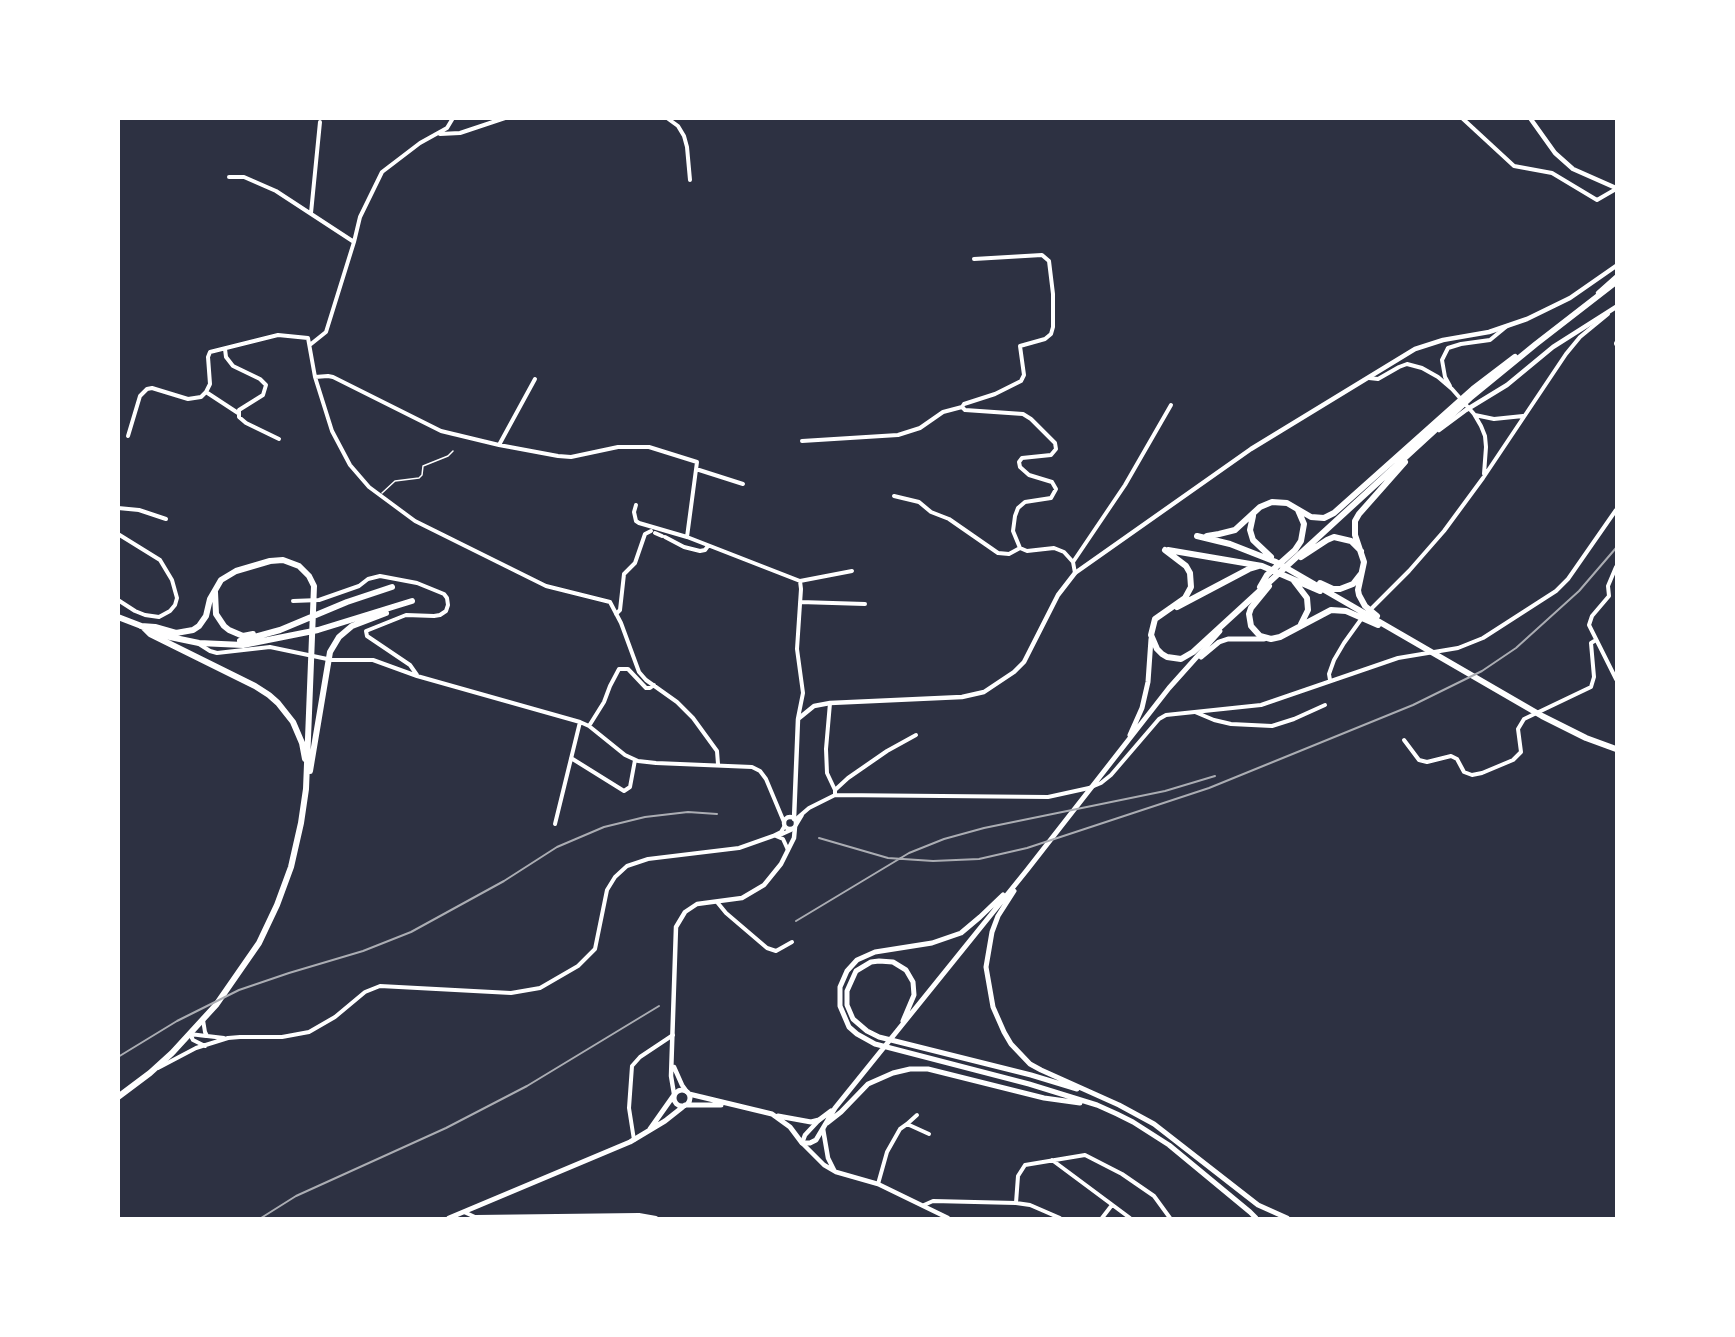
<!DOCTYPE html>
<html>
<head>
<meta charset="utf-8">
<style>
  body { margin:0 }
  #map { position:relative; width:1735px; height:1337px; overflow:hidden; background:#2d3142; font-family:Signika,sans-serif }
  canvas { display:block }
  .frame { position:absolute; inset:0; border:120px solid #fff; pointer-events:none }
</style>
</head>
<body>
<div id="map">
<canvas width="1735" height="1337"></canvas>
<div class="frame"></div>
</div>
<script>
const g = document.querySelector('canvas').getContext('2d');
g.lineJoin = 'round';
const toPath = rows => new Path2D(rows.map(r => 'M' + r).join(''));
function stroke(path, color, width, dash) { g.strokeStyle = color; g.lineWidth = width; g.lineCap = dash ? 'butt' : 'round'; g.setLineDash(dash || []); g.stroke(path); }
const service = toPath([
  [382,493,395,481,419,478,422,475,423,466,448,456,453,451]
]);
const minor = toPath([
  [667,118,678,126,684,136,687,147,690,180],
  [1462,118,1514,166,1552,173,1597,200,1616,189],
  [440,134,460,133,505,118],
  [229,177,244,177,276,191,354,242,326,332,311,344],
  [311,213,320,122],
  [354,242,360,217,382,172,420,143,447,128,453,118],
  [974,259,1042,255,1049,261,1053,294,1053,327,1051,334,1045,339,1020,346,1024,375,1021,381,995,394,964,404,962,407,965,410,1023,414,1031,419,1055,443,1056,449,1051,455,1022,458,1019,462,1020,467,1029,475,1052,482,1056,489,1051,498,1025,502,1018,508,1015,516,1013,531,1020,548],
  [1616,344,1616,343],
  [225,349,226,357,233,366,260,379,266,385,263,395,239,410,239,417,246,423,279,439],
  [315,377,328,376,333,377,441,431,499,445,558,456,571,457,618,447,649,447,697,462,687,537],
  [1369,378,1378,379,1399,367,1407,364,1422,368,1438,377,1452,389,1474,414,1481,426,1485,436,1486,447,1484,474],
  [1450,386,1445,377,1442,360,1448,348,1461,344,1490,340,1507,326],
  [206,392,210,384,208,357,210,352,278,335,308,338,315,377,332,431,350,465,369,487,415,521,546,586,610,602,621,623,639,672,646,680,677,702,693,718,717,751,718,764],
  [206,392,238,413],
  [1475,415,1494,419,1523,416],
  [128,436,140,396,147,389,152,388,188,399,201,397,206,392],
  [802,441,898,435,920,428,943,412,962,407],
  [499,445,535,379],
  [696,469,743,484],
  [894,496,919,502,931,512,949,519,998,553,1009,554,1020,548],
  [636,505,634,512,636,521,639,523,687,537,800,581,801,589,797,649,803,693,798,718],
  [118,508,139,510,166,519],
  [655,533,662,536],
  [118,534,160,560,172,580,177,598,175,605,170,611,159,617,145,615,135,611,118,600],
  [665,537,684,547,700,551,705,550,708,546],
  [1020,548,1027,551,1054,548,1064,552,1073,562,1075,573],
  [1073,562,1125,485,1171,405],
  [1616,567,1608,586,1609,596,1592,616,1589,625,1616,679],
  [800,581,852,571],
  [293,601,319,600,359,586,368,579,380,576,417,583,444,594,447,598,448,605,446,611,440,615,434,616,406,615,366,631,367,636,410,665,417,675],
  [800,602,865,604],
  [1369,611,1409,571,1444,531,1483,478,1566,354,1580,337,1608,314],
  [616,614,620,610,624,574,635,563,645,534,651,531],
  [199,644,210,651,217,653,270,647,332,660,373,660,417,676,580,722,589,726,625,755,638,761,656,763,752,767,760,771,766,779,784,822],
  [1330,680,1329,674,1334,660,1344,643,1362,618],
  [830,703,826,749,827,773,835,790],
  [1195,712,1214,720,1231,724,1272,726,1294,719,1325,705],
  [589,726,604,702,610,686,619,669,628,669,646,688,650,688,654,685],
  [1404,740,1419,760,1427,762,1451,756,1457,759,1464,772,1472,775,1482,773,1513,760,1521,752,1518,729,1524,719,1591,687,1594,677,1591,643,1596,640],
  [571,758,624,791,630,787,635,760],
  [835,795,835,790,848,778,887,751,916,735],
  [795,820,809,808,835,795,1048,797,1089,788,1101,783,1111,775,1159,719,1166,715,1261,705,1398,658,1458,648,1483,638,1556,591,1568,579,1616,510],
  [555,824,580,722],
  [796,825,802,815],
  [780,835,791,830],
  [776,836,783,839,788,850],
  [717,902,726,913,767,948,776,951,792,942],
  [203,1020,205,1032,207,1036,224,1038],
  [205,1046,193,1040,190,1034,206,1036],
  [158,1068,196,1048,228,1038,240,1037,282,1037,309,1032,335,1017,365,992,380,986,511,993,540,988,578,966,595,949,607,890,615,877,627,866,648,859,739,848,773,836,781,832,784,827],
  [907,1124,917,1115],
  [634,1140,629,1108,632,1066,640,1057,673,1035],
  [1052,1160,1130,1218],
  [878,1184,887,1152,900,1129,907,1124,929,1134],
  [1016,1203,1018,1176,1025,1165,1085,1155,1122,1174,1154,1196,1170,1218],
  [924,1205,933,1201,1016,1203,1030,1205,1060,1218],
  [464,1212,475,1217,639,1215,656,1218],
  [1102,1218,1112,1205]
]);
const tertiary = toPath([
  [1530,118,1555,153,1573,169,1616,188],
  [1598,293,1616,277],
  [1439,430,1466,410,1507,385,1553,347,1616,307],
  '784 823a6 6 0 1 1 12 0a6 6 0 1 1-12 0Z',
  [794,819,798,719,814,706,830,703,962,697,984,692,1014,672,1024,662,1058,595,1075,573,1251,449,1415,349,1443,340,1489,332,1527,319,1570,298,1616,266],
  [674,1067,682,1085,687,1092],
  [674,1094,671,1076,676,927,685,912,697,904,742,898,764,885,781,864,794,838,795,827],
  [819,1120,805,1135,802,1143,824,1165,836,1172,878,1184,948,1218],
  [823,1129,828,1158,834,1170]
]);
const secondary = toPath([
  [1201,657,1219,642,1228,639,1264,639],
  [1130,735,1142,708,1148,682,1151,639],
  [1014,891,998,916,992,932,986,967,993,1007,1004,1032,1011,1044,1030,1064,1041,1070,1119,1105,1154,1124,1258,1205,1287,1218],
  [1003,895,980,917,961,933,932,943,875,952,857,960,847,971,840,987,840,1006,849,1027,857,1034,875,1044,1029,1084,1097,1105,1117,1114,1133,1122,1169,1145,1250,1212,1256,1218],
  [903,1021,914,995,913,982,906,970,893,962,879,961,871,962,856,971,847,991,847,1005,853,1019,867,1031,879,1037,1031,1075,1077,1089],
  '674 1098a8 8 0 1 1 16 0a8 8 0 1 1-16 0Z',
  [689,1094,772,1114,790,1127,802,1143,810,1143,816,1140,835,1108,1027,870,1169,688,1220,631],
  [685,1105,721,1105],
  [778,1116,811,1122,819,1120,831,1111],
  [827,1123,841,1112,868,1084,893,1073,910,1069,928,1069,1044,1098,1080,1103],
  [650,1129,674,1095],
  [449,1218,630,1142,665,1121,684,1106]
]);
const primary = toPath([
  [1253,516,1250,530,1253,540,1271,557],
  [1197,536,1230,544,1276,562,1542,716,1586,738,1616,749],
  [1207,536,1219,534,1235,530,1260,507,1272,502,1287,503,1311,517,1324,518,1334,513,1473,389,1515,357],
  [1165,550,1186,566,1190,573,1191,587,1185,598,1155,619,1151,635,1157,649,1162,654,1167,657,1181,659,1193,652,1470,398,1536,344,1616,282],
  [1168,550,1262,566,1320,591],
  [1301,557,1327,540,1334,537,1351,541,1361,551],
  [1294,581,1307,598,1308,610,1301,624],
  [1320,583,1333,589,1340,589,1353,584,1360,575],
  [1269,586,1251,608,1249,614,1251,626,1260,636,1271,639,1280,637,1331,610,1346,611,1378,625],
  [1260,587,1267,575,1295,550,1301,541,1304,524,1298,510],
  [215,592,216,614,224,626,229,630,243,636,253,634],
  [1177,607,1249,569,1259,566],
  [1377,616,1365,606,1359,595,1358,590,1364,562,1355,535,1355,521,1359,514,1405,462],
  [118,617,170,637,199,643,243,645,318,630,412,601],
  [144,628,150,634,255,686,269,695,278,703,293,722,302,743,305,759],
  [240,641,280,630,347,602,392,587],
  [310,771,330,652,339,637,352,626,386,613],
  [118,1097,150,1073,172,1053,216,1005,259,943,277,905,291,867,301,823,306,789,314,586,309,576,299,566,283,560,270,561,236,571,221,580,210,599,206,616,199,626,193,630,176,633,155,627,141,626]
]);
const rail = toPath([
  [819,838,888,858,933,861,979,859,1027,848,1209,788,1413,705,1482,671,1516,648,1579,591,1616,548],
  [796,921,909,853,944,839,984,828,1165,791,1215,776],
  [118,1057,177,1021,239,990,289,973,363,951,411,932,504,881,557,847,604,827,645,817,688,812,717,814],
  [261,1218,296,1196,446,1128,527,1086,659,1006]
]);
stroke(service, '#fff', 1.5);
stroke(minor, '#fff', 4);
stroke(tertiary, '#fff', 4.5);
stroke(secondary, '#fff', 5);
stroke(primary, '#fff', 6);
stroke(rail, '#abadb3', 2);
</script>
</body>
</html>
